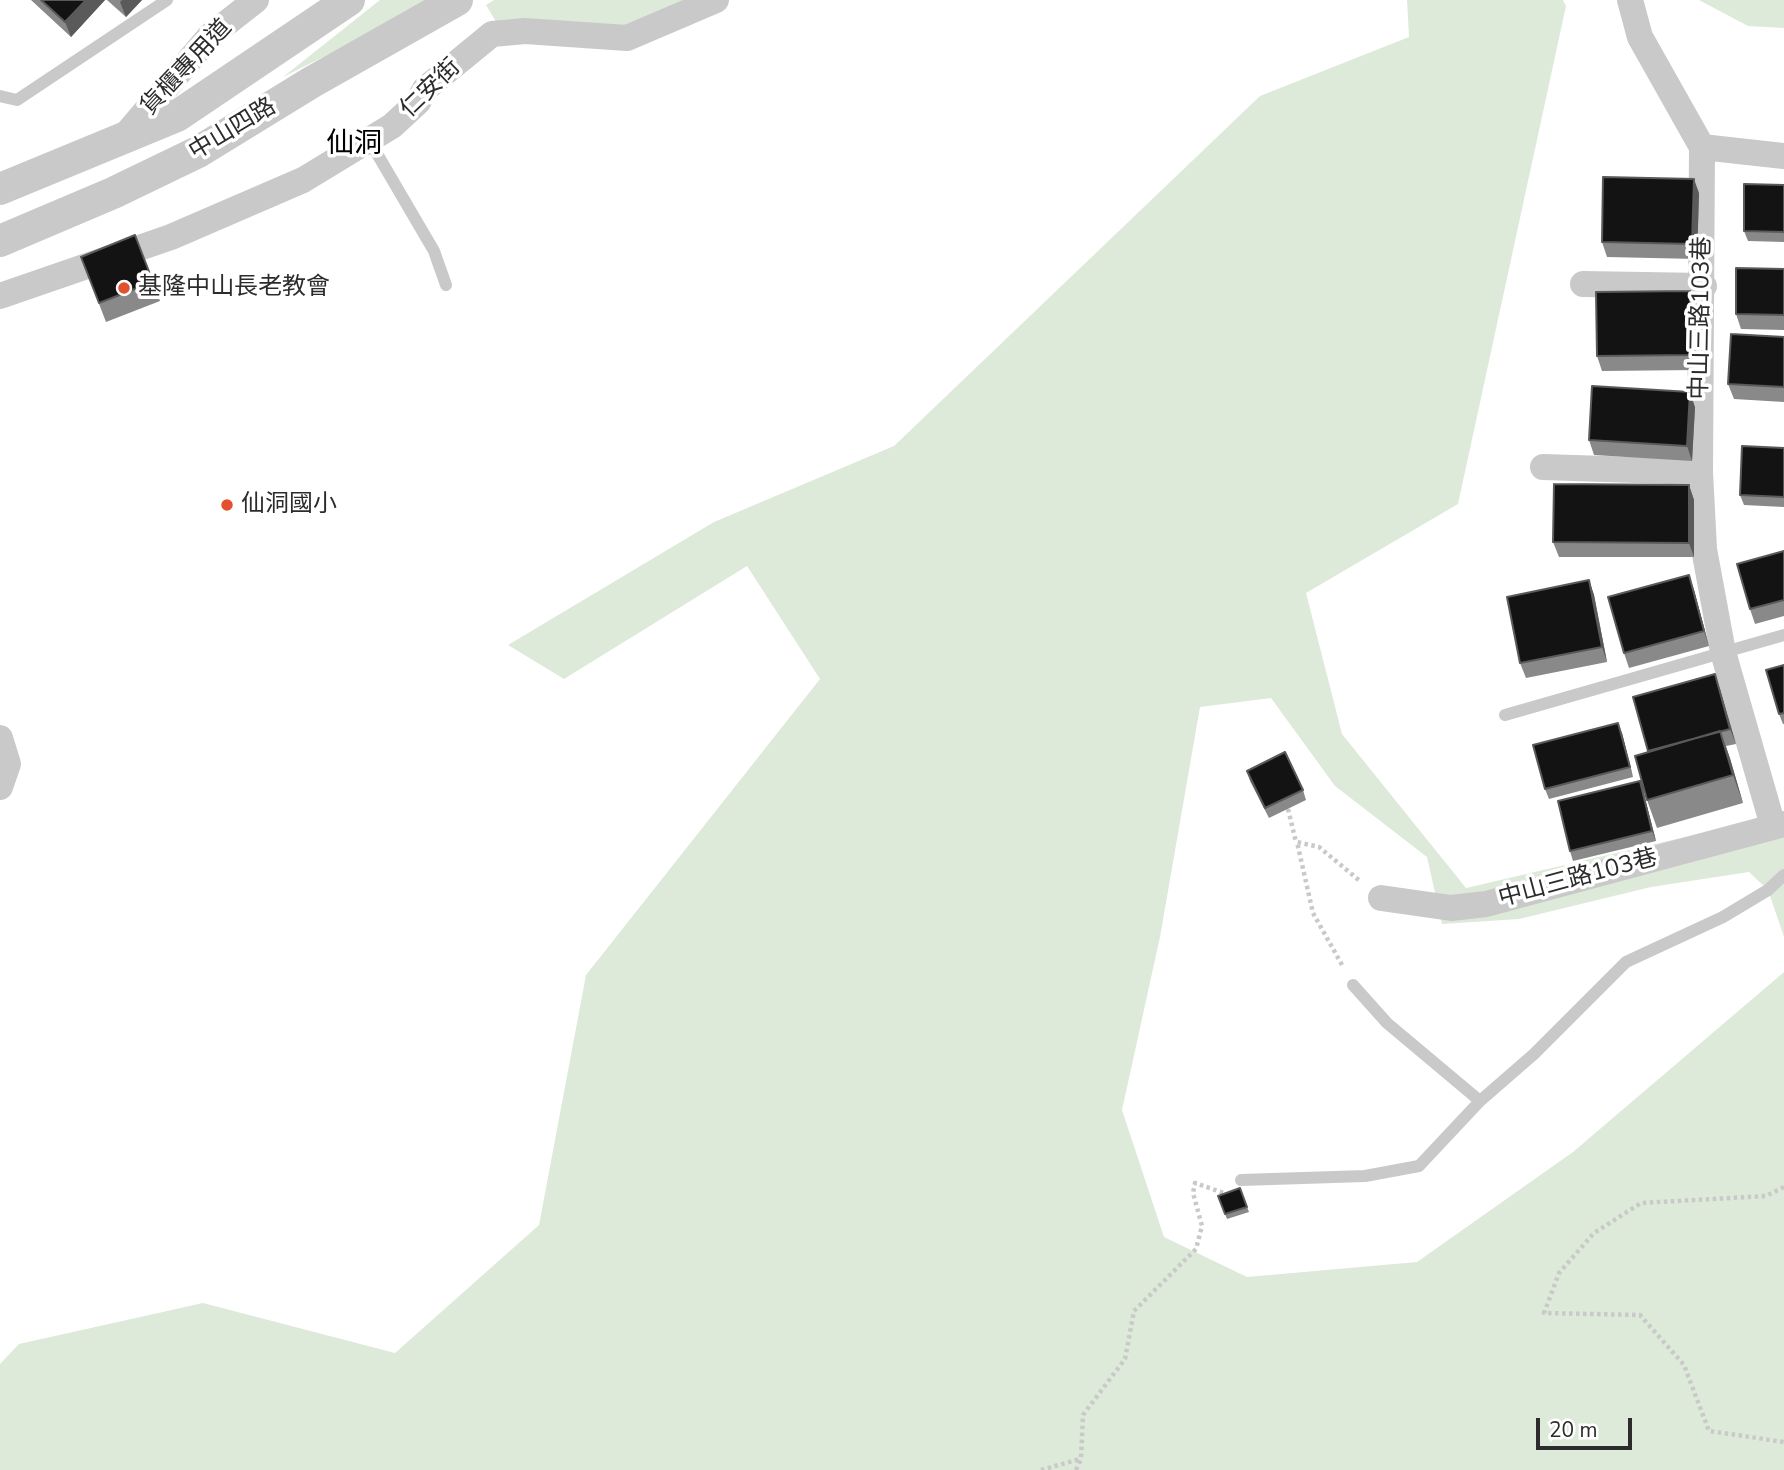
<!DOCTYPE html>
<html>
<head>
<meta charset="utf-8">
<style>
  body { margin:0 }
  #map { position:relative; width:1784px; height:1470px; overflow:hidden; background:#fff; font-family:"Nunito Sans",sans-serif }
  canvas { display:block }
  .scale { position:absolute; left:1536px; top:1418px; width:96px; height:32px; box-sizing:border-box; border:4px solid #2c2c2c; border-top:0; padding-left:9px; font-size:21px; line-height:24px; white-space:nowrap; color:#2c2c2c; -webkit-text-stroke:5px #fff; paint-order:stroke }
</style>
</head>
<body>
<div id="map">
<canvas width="1784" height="1470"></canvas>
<div class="scale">20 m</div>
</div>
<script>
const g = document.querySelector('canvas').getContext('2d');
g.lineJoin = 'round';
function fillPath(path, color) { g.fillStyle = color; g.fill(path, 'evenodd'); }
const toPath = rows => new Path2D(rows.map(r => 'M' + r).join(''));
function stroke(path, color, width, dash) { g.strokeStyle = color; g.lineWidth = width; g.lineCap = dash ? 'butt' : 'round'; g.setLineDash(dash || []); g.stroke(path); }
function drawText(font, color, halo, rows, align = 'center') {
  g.font = font + ' "Nunito Sans","Noto Sans TC",sans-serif'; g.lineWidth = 7; g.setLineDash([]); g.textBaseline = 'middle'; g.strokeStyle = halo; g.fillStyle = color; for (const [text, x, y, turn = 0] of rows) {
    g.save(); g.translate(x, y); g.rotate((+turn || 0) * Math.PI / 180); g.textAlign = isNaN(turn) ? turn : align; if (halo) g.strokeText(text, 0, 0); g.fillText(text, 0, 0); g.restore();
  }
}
const green = toPath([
  [380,0,438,0,283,77],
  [494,0,696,0,624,32,499,27,486,5],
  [1407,0,1563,0,1566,6,1458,504,1306,593,1342,734,1466,888,1784,814,1784,937,1768,890,1749,872,1651,887,1519,919,1442,924,1427,857,1335,786,1271,698,1200,707,1160,937,1122,1110,1164,1237,1247,1277,1417,1262,1573,1152,1784,972,1784,1470,0,1470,0,1364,19,1344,203,1303,395,1353,539,1225,586,975,820,679,747,566,564,679,508,645,714,522,894,446,1260,96,1409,37],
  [1699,0,1784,0,1784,28,1748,26]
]);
const path = toPath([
  [1288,809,1296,842],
  [1342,965,1313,913,1297,842,1319,847,1360,881],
  [1784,1187,1766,1196,1641,1203,1594,1233,1559,1273,1544,1313,1640,1315,1684,1365,1709,1431,1784,1442],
  [1041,1470,1080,1459],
  [1076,1470,1081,1459,1083,1415,1125,1359,1134,1311,1196,1249,1202,1226,1193,1193,1195,1183,1224,1193]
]);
const service = toPath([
  [0,96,17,100,167,0],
  [369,140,434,251,446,285],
  [1505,715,1784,635],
  [1353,985,1387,1023,1480,1101],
  [1241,1180,1365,1176,1419,1166,1480,1101,1534,1054,1626,962,1723,917,1768,890,1784,875]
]);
const minor = toPath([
  [1630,0,1640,37,1702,147,1700,472,1704,549,1723,652,1773,826],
  [123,138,210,36,256,0],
  [1702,147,1784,156],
  [1583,284,1704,286],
  [0,296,171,237,303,180,392,126,418,102,425,89,492,34,525,31,627,38,716,0],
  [1543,467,1700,472],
  [0,738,8,764,0,787],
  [1381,898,1451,908,1486,904,1784,824]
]);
const tertiary = toPath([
  [0,189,177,116,349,0],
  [0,241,113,193,198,152,312,82,457,0]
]);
const wall = toPath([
  [31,0,105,0,71,37],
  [107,0,142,0,126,17],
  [1784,185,1784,242,1748,241,1744,231],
  [1699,193,1697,259,1607,257,1602,242],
  [81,257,153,282,160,301,106,322],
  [1784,269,1784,330,1741,329,1736,314],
  [1690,291,1695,305,1696,370,1602,371,1597,356],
  [1784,337,1784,402,1734,399,1728,384],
  [1695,407,1692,461,1594,455,1589,440],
  [1784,448,1784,507,1744,505,1740,495],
  [1689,485,1694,500,1694,557,1559,557,1553,542],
  [1784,551,1784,616,1755,624,1750,609],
  [1589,580,1594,595,1607,662,1526,678,1520,663],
  [1694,590,1709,646,1629,668,1624,653],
  [1784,665,1784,724,1783,724,1779,714],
  [1720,689,1736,744,1726,746,1743,803,1657,828,1647,800,1648,752],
  [1622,733,1633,777,1549,799,1545,789],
  [1247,771,1303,790,1306,800,1269,818,1250,781],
  [1640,781,1643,791,1656,841,1573,861,1570,851],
  [1240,1188,1249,1212,1227,1219,1218,1196]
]);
const shadedWall = toPath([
  [86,0,105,0,71,37,65,22],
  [122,0,142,0,126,17,120,2],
  [1694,179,1699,193,1697,259,1692,244],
  [1690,291,1695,305,1696,370,1691,355],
  [1690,392,1695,407,1692,461,1687,446],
  [1689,485,1694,500,1694,557,1689,543],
  [1689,575,1694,590,1709,646,1704,631],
  [1589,580,1594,595,1607,662,1602,647],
  [1715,674,1720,689,1736,744,1730,729],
  [1618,723,1622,733,1633,777,1630,767],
  [1720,731,1730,758,1743,803,1733,775],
  [1640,781,1643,791,1656,841,1652,831]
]);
const building = toPath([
  [41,0,86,0,65,22,41,0],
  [1603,177,1694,179,1692,244,1602,242,1603,177],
  [1744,184,1784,185,1784,232,1744,231,1744,184],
  [135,235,153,282,99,303,81,257,135,235],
  [1736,268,1784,269,1784,315,1736,314,1736,268],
  [1690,291,1691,355,1597,356,1596,292,1690,291],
  [1731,334,1784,337,1784,387,1728,384,1731,334],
  [1592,386,1690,392,1687,446,1589,440,1592,386],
  [1742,446,1784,448,1784,497,1740,495,1742,446],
  [1554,484,1689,485,1689,543,1553,542,1554,484],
  [1784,551,1784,600,1750,609,1737,564,1784,551],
  [1689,575,1704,631,1624,653,1608,597,1689,575],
  [1589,580,1602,647,1520,663,1507,597,1589,580],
  [1784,665,1784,713,1779,714,1766,670,1784,665],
  [1715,674,1730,729,1648,751,1633,697,1715,674],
  [1618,723,1630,767,1545,789,1533,745,1618,723],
  [1720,731,1733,775,1647,800,1635,756,1720,731],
  [1285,752,1303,790,1265,808,1247,771,1285,752],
  [1640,781,1652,831,1570,851,1558,801,1640,781],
  [1240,1188,1247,1207,1225,1214,1218,1196,1240,1188]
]);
const markers = [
  [124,288,7,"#e2502f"],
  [227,505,7,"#e2502f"]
];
const streetNames = [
  ["貨櫃專用道",187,68,-47],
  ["仁安街",431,89,-44],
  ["中山四路",233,130,-31],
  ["中山三路103巷",1702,318,-89],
  ["中山三路103巷",1578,879,-15]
];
const poiNames = [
  ["基隆中山長老教會",138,288],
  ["仙洞國小",241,505]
];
const quarterNames = [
  ["仙洞",354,145]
];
fillPath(green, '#deead9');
stroke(path, '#c9c9c9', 4.5, [3.5, 3.5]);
stroke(service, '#c9c9c9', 12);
stroke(minor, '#c9c9c9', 26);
stroke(tertiary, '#c9c9c9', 32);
fillPath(wall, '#898989');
fillPath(shadedWall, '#5a5a5a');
fillPath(building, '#131313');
stroke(building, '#5a5a5a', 2);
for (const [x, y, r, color] of markers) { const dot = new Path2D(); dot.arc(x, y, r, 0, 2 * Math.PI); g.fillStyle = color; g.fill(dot); stroke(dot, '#fff', 2.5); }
drawText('24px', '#2c2c2c', '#fff', streetNames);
drawText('24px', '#2c2c2c', '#fff', poiNames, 'left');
drawText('28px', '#000', '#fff', quarterNames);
</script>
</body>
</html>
